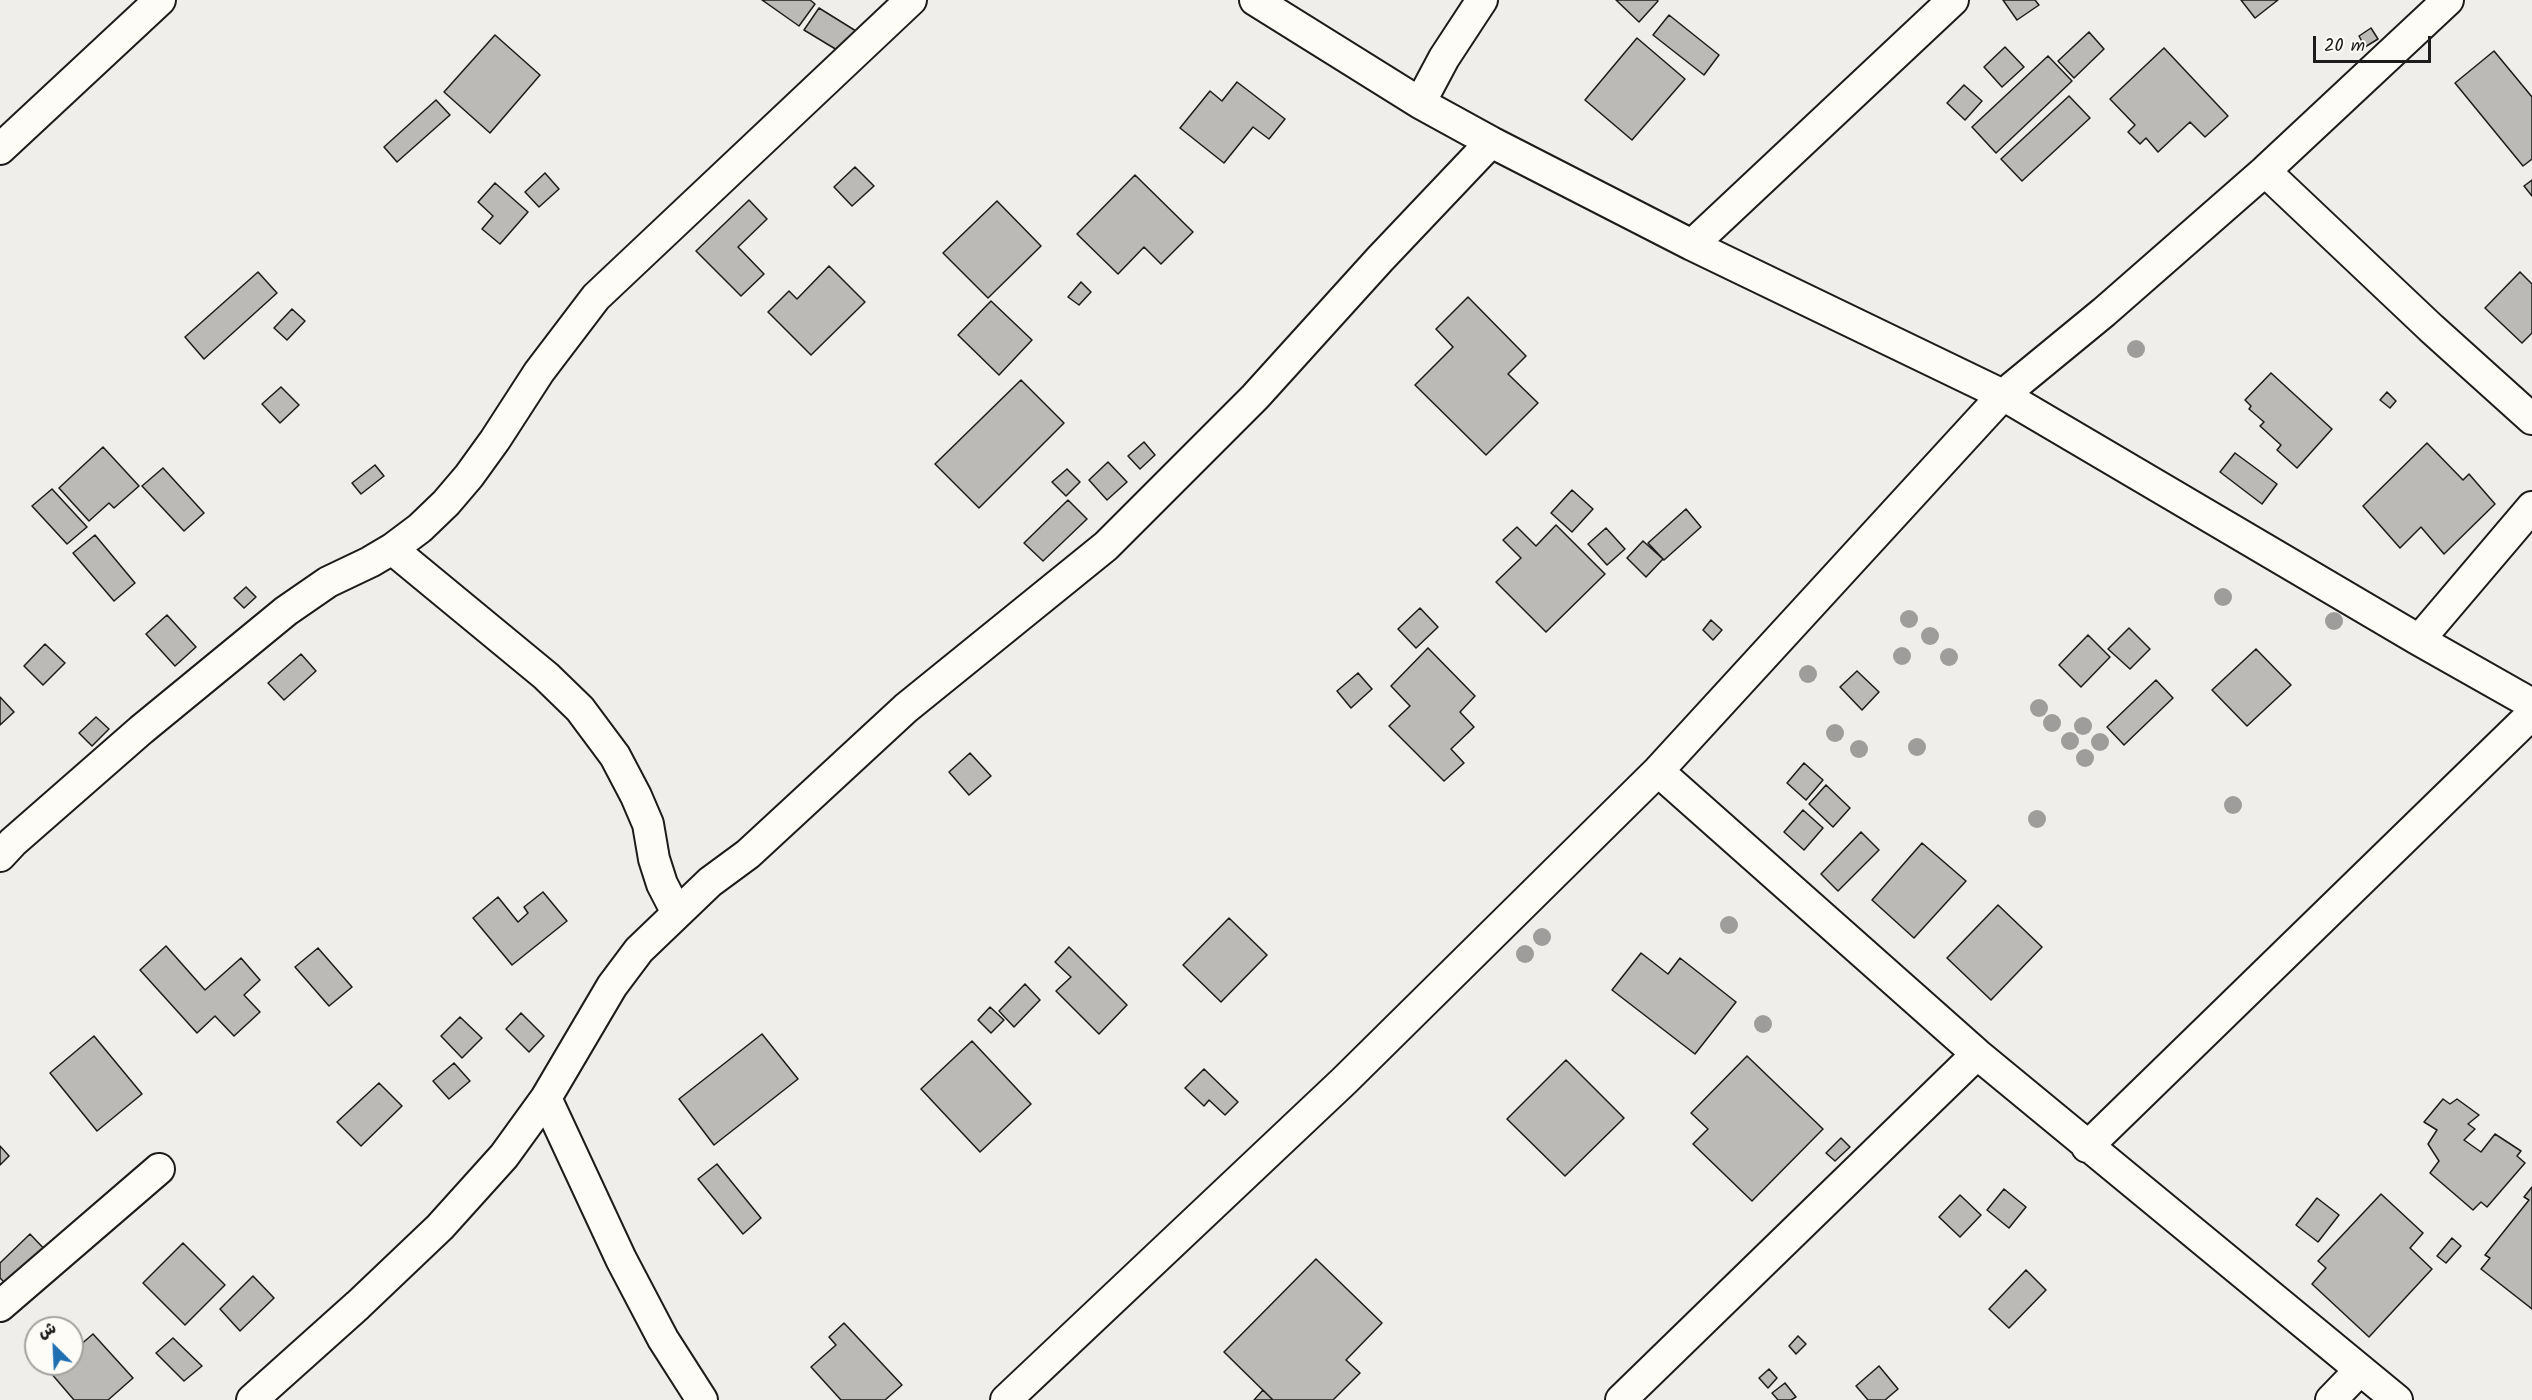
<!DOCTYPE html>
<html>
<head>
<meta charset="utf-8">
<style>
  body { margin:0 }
  #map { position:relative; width:2532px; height:1400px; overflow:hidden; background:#f0eeea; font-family:Kalam,"Playpen Sans Arabic",sans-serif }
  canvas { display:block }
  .north { position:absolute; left:24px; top:1316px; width:60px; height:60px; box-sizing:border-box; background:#fdfcf7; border:2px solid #a3a29f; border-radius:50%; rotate:336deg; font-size:16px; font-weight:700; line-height:24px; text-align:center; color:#1c1c1c }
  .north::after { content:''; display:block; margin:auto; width:21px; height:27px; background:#1f6fb2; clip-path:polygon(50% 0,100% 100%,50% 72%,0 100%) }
  .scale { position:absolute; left:2313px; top:36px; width:118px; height:27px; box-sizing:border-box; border:3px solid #1c1c1c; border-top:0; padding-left:8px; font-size:18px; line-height:21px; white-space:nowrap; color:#1c1c1c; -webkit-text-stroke:4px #fdfcf7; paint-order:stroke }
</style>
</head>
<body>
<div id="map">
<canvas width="2532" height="1400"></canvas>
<div class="north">ش</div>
<div class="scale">20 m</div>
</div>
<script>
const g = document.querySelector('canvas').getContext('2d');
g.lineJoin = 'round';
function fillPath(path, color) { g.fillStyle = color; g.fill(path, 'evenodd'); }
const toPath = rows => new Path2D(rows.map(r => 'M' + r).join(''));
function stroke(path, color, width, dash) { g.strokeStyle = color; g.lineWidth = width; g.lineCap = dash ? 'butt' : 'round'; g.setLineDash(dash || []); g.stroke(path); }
const building = toPath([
  [762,0,810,0,815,4,799,26,762,0],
  [1616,0,1657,0,1658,1,1639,22,1616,0],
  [2003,0,2035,0,2039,5,2017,20,2003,0],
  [2241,0,2278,0,2255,18,2241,0],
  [819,8,856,31,842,53,804,30,819,8],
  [1669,15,1719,55,1704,75,1653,35,1669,15],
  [2371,28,2378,39,2365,47,2359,36,2371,28],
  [2089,32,2104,49,2074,78,2058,61,2089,32],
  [495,35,540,75,490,133,444,92,495,35],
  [1637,38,1685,79,1632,140,1585,100,1637,38],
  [2005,47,2024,67,2002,87,1984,67,2005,47],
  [2164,48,2228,116,2205,137,2190,122,2158,152,2146,138,2140,144,2128,132,2135,125,2110,99,2164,48],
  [2494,51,2532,97,2532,159,2523,166,2455,83,2494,51],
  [2048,56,2072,81,1996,153,1972,127,2048,56],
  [1237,82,1285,119,1269,139,1253,127,1224,163,1180,128,1210,91,1222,101,1237,82],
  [1964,85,1982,101,1965,120,1947,103,1964,85],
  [2069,96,2090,118,2022,181,2001,159,2069,96],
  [436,100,450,115,397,162,384,147,436,100],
  [855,167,874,186,852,206,834,187,855,167],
  [545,173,559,189,539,207,525,192,545,173],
  [1135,175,1193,232,1161,264,1144,247,1118,274,1077,234,1135,175],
  [2532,180,2532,196,2524,186,2532,180],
  [495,183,528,212,500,244,482,229,493,216,478,202,495,183],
  [749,200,767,219,738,247,764,274,741,296,696,251,749,200],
  [997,201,1041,246,988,298,943,253,997,201],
  [829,266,865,302,811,355,768,312,789,291,797,299,829,266],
  [258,272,277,293,204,359,185,337,258,272],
  [2520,272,2532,284,2532,333,2522,343,2485,308,2520,272],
  [1081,282,1091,292,1079,305,1068,297,1081,282],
  [1468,297,1526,356,1508,374,1538,403,1486,455,1415,385,1453,347,1436,329,1468,297],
  [991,301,1032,340,999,375,958,335,991,301],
  [292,309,305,321,287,340,274,328,292,309],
  [2271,373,2332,429,2297,468,2277,450,2281,445,2260,426,2264,422,2249,409,2251,406,2245,400,2271,373],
  [1021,380,1064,423,979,508,935,464,1021,380],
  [281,387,299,405,280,423,262,404,281,387],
  [2387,392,2396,401,2390,408,2380,400,2387,392],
  [1144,442,1155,455,1140,469,1128,456,1144,442],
  [2427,443,2463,480,2469,474,2495,504,2444,554,2421,527,2400,548,2363,506,2427,443],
  [103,447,139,486,114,508,109,503,89,521,59,488,103,447],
  [2235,453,2277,484,2262,504,2220,472,2235,453],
  [1108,462,1127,482,1107,500,1089,480,1108,462],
  [375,465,384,476,361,494,352,483,375,465],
  [163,468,204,513,184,531,142,486,163,468],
  [1067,469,1080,482,1066,496,1052,482,1067,469],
  [52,489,87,527,67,544,32,506,52,489],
  [1572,490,1593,509,1572,532,1551,513,1572,490],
  [1068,500,1087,519,1043,561,1024,543,1068,500],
  [1686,509,1701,527,1664,560,1648,543,1686,509],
  [1556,525,1605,574,1546,632,1496,582,1521,558,1503,540,1517,527,1536,546,1556,525],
  [1606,528,1625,549,1607,565,1588,544,1606,528],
  [95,535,135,583,114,601,73,553,95,535],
  [1643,541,1663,559,1646,577,1627,558,1643,541],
  [246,587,256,597,244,608,234,598,246,587],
  [1420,608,1438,627,1416,648,1398,629,1420,608],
  [167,615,196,647,175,666,146,634,167,615],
  [1711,620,1722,630,1713,640,1703,630,1711,620],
  [2129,628,2150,649,2130,669,2108,649,2129,628],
  [2088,635,2110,657,2081,687,2059,665,2088,635],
  [45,644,65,663,43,685,24,666,45,644],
  [1428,648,1475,696,1460,712,1474,727,1451,749,1464,763,1444,781,1389,726,1410,706,1391,686,1428,648],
  [2256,649,2291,685,2247,726,2212,690,2256,649],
  [301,654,316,671,284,700,268,683,301,654],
  [1857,671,1879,692,1862,710,1840,687,1857,671],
  [1358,673,1372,689,1351,708,1337,691,1358,673],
  [2156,680,2173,698,2124,745,2107,727,2156,680],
  [0,697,14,712,0,725,0,697],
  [96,717,109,729,92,746,79,733,96,717],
  [970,753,991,776,969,795,949,772,970,753],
  [1804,763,1823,780,1806,800,1787,783,1804,763],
  [1826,785,1850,808,1833,827,1809,804,1826,785],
  [1803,810,1823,828,1804,850,1784,832,1803,810],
  [1861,832,1879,850,1838,891,1821,874,1861,832],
  [1922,843,1966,881,1914,938,1872,900,1922,843],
  [543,892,567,921,512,965,473,918,498,897,518,922,528,913,524,907,543,892],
  [1998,905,2042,947,1991,1000,1947,958,1998,905],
  [1229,918,1267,955,1221,1002,1183,965,1229,918],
  [166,946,205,990,241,958,260,980,244,995,260,1012,234,1036,215,1016,197,1033,140,970,166,946],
  [1069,947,1127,1005,1099,1034,1056,991,1071,977,1055,962,1069,947],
  [318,948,352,987,329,1006,295,967,318,948],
  [1641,953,1668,974,1680,958,1736,1002,1695,1054,1612,990,1641,953],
  [1025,984,1040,1000,1014,1027,999,1011,1025,984],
  [990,1007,1004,1020,991,1033,978,1020,990,1007],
  [521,1013,544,1036,529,1052,506,1029,521,1013],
  [460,1017,482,1038,462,1058,441,1036,460,1017],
  [762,1034,798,1079,714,1145,679,1099,762,1034],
  [94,1036,142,1094,97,1131,50,1073,94,1036],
  [972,1041,1031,1104,980,1152,921,1089,972,1041],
  [1747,1056,1823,1129,1752,1201,1693,1144,1708,1129,1691,1113,1747,1056],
  [1566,1060,1624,1118,1565,1176,1507,1119,1566,1060],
  [454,1063,470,1081,449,1099,433,1081,454,1063],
  [1204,1069,1238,1102,1225,1115,1209,1100,1204,1106,1185,1088,1204,1069],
  [379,1083,402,1106,361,1146,337,1122,379,1083],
  [2443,1099,2450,1104,2457,1099,2479,1115,2468,1124,2475,1129,2464,1140,2481,1152,2495,1134,2521,1151,2517,1156,2525,1163,2487,1207,2481,1202,2473,1210,2430,1173,2439,1161,2428,1144,2437,1130,2424,1122,2443,1099],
  [1841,1138,1850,1147,1835,1161,1826,1153,1841,1138],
  [0,1146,9,1156,0,1165,0,1146],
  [717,1164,761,1218,743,1234,698,1179,717,1164],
  [2532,1187,2532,1309,2481,1269,2490,1258,2485,1255,2529,1200,2524,1197,2532,1187],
  [2004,1189,2026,1207,2009,1228,1987,1210,2004,1189],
  [2381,1194,2423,1233,2410,1248,2432,1269,2369,1337,2312,1284,2326,1268,2318,1261,2381,1194],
  [1960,1195,1981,1215,1960,1237,1939,1217,1960,1195],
  [2317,1198,2339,1215,2318,1242,2296,1225,2317,1198],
  [30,1234,50,1255,13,1291,0,1278,0,1263,30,1234],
  [2452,1238,2461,1246,2446,1263,2437,1256,2452,1238],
  [183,1243,225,1285,185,1325,143,1283,183,1243],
  [1316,1259,1382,1323,1346,1360,1360,1373,1333,1400,1273,1400,1224,1352,1316,1259],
  [2026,1270,2046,1290,2009,1328,1989,1309,2026,1270],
  [253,1276,274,1298,240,1331,220,1309,253,1276],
  [844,1323,902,1385,885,1400,841,1400,811,1367,836,1345,829,1337,844,1323],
  [93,1334,133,1378,108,1400,74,1400,50,1372,59,1364,72,1364,72,1352,93,1334],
  [1798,1336,1806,1344,1796,1354,1789,1346,1798,1336],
  [173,1338,202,1366,184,1381,156,1353,173,1338],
  [1879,1366,1898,1389,1885,1400,1868,1400,1856,1386,1879,1366],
  [1769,1369,1777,1378,1768,1388,1759,1378,1769,1369],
  [1785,1383,1796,1397,1791,1400,1778,1400,1772,1393,1785,1383],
  [1263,1390,1273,1400,1254,1400,1263,1390]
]);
const minor = toPath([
  [1255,0,1420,103,1491,142,1692,245,2003,395,2419,640,2532,704],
  [1420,103,1444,58,1482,0],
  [0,149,160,0],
  [2265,171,2431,328,2532,419],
  [1692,245,1953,0],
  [392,549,546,676,580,709,615,756,636,796,648,824,654,859,662,884,677,913],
  [2419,640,2532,507],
  [1658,771,1977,1054,2397,1400],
  [0,856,13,842,141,730,286,611,328,582,370,562,392,549,420,528,446,503,469,476,495,440,539,372,596,297,911,0],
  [546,1098,621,1259,663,1339,702,1400],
  [2087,1147,2532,714],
  [0,1306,159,1169],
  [252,1400,358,1305,440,1227,504,1156,546,1098,612,986,639,950,710,882,748,854,906,708,1106,546,1255,397,1380,259,1491,142],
  [1006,1400,1344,1081,1658,771,2003,395,2104,312,2265,171,2448,0],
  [1621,1400,1977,1054],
  [2331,1400,2360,1370]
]);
const trees = [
  [2136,349],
  [2223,597],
  [1909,619],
  [2334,621],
  [1930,636],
  [1902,656],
  [1949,657],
  [1808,674],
  [2039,708],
  [2052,723],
  [2083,726],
  [1835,733],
  [2070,741],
  [2100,742],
  [1917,747],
  [1859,749],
  [2085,758],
  [2233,805],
  [2037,819],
  [1729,925],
  [1542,937],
  [1525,954],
  [1763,1024]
];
fillPath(building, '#bbbab6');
stroke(building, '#1c1c1c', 1.5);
stroke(minor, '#1c1c1c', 34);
stroke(minor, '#fdfcf7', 30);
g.fillStyle = '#9e9d9b';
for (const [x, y] of trees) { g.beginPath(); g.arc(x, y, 9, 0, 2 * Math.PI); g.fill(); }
</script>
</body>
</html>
